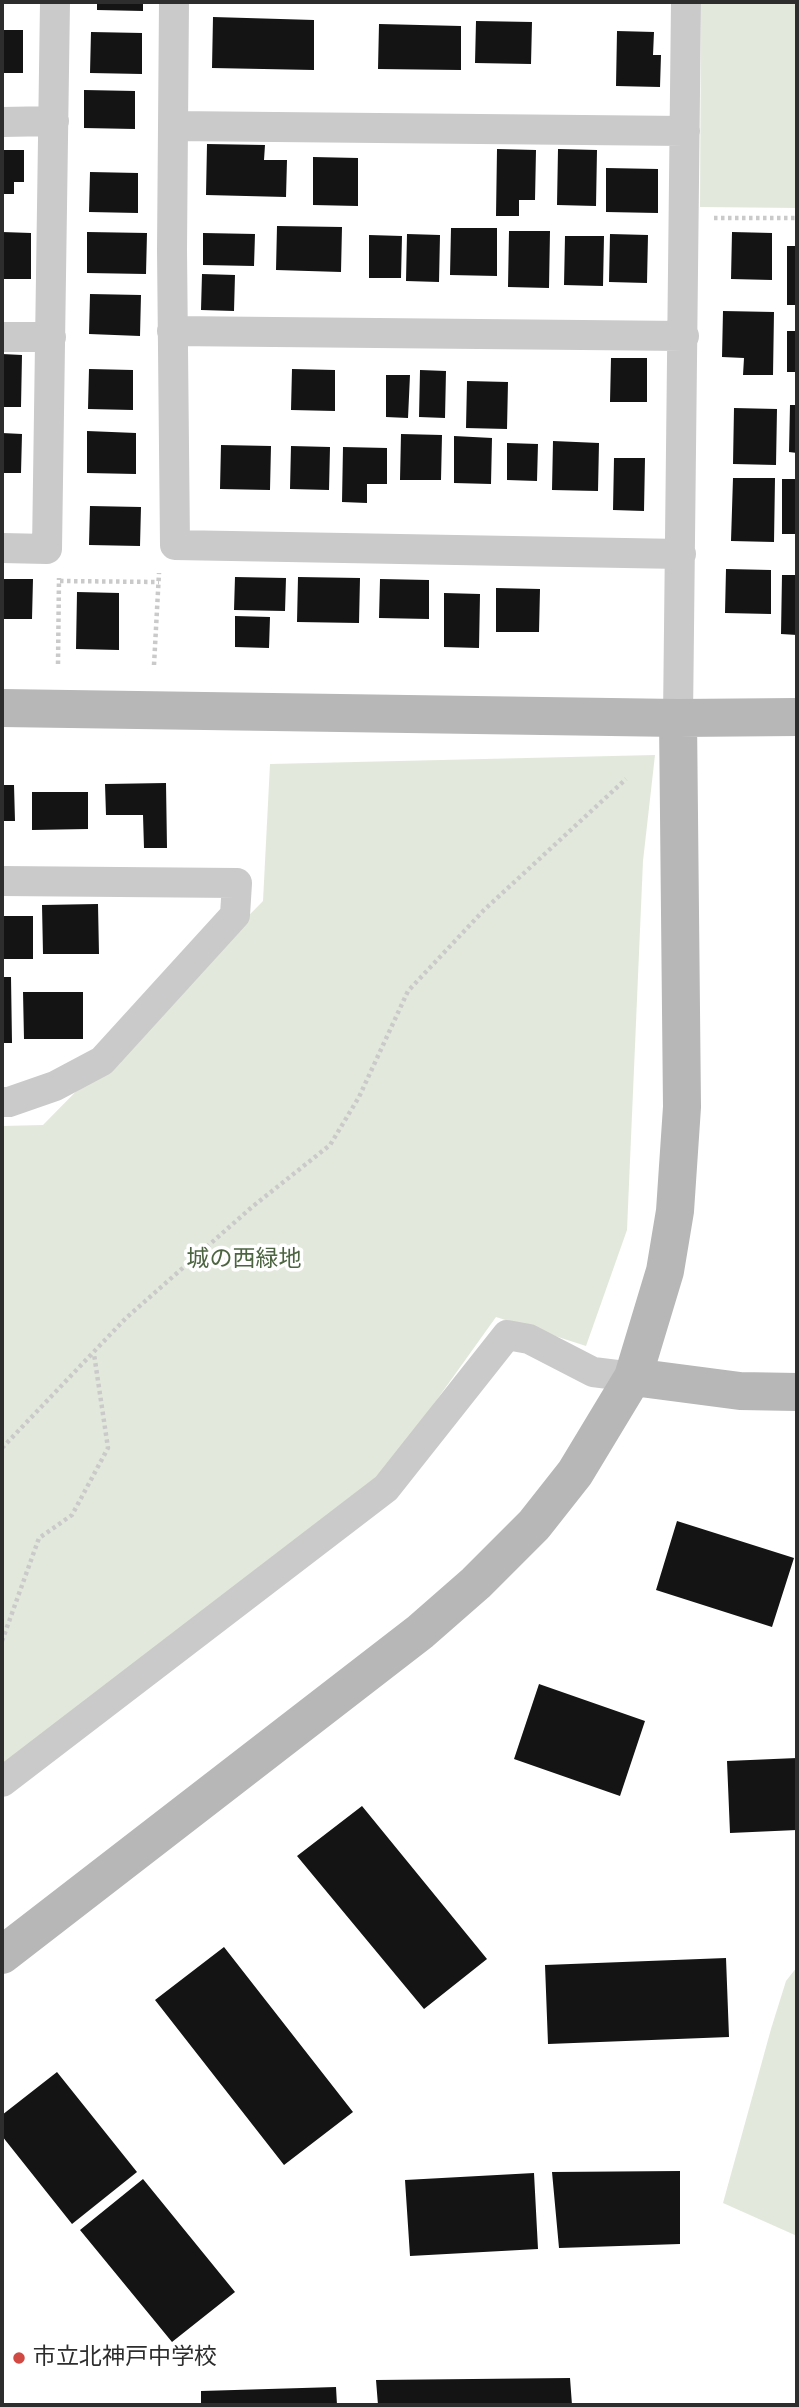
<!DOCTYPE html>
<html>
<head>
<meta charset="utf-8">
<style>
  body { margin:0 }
  #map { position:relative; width:799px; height:2407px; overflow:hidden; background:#fff; font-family:Arial,sans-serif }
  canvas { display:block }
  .frame { position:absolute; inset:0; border:4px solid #2d2d2d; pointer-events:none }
</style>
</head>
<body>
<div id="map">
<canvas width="799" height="2407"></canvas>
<div class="frame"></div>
</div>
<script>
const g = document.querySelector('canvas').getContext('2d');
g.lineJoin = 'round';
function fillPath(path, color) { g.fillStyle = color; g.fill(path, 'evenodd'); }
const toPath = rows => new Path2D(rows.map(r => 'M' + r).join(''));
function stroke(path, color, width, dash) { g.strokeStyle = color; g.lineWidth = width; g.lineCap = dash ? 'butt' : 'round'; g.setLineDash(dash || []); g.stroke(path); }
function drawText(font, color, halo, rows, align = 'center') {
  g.font = font + ' Arial,"Noto Sans JP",sans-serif'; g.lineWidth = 7; g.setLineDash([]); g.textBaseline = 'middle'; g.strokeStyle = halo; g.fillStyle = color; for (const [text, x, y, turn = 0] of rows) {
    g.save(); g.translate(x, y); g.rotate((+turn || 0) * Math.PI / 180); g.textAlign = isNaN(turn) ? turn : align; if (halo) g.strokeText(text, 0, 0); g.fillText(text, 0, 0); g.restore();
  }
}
const green = toPath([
  [701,2,797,2,797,208,700,207],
  [655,755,643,861,627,1230,586,1346,496,1317,378,1482,2,1770,2,1126,43,1125,263,901,270,764],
  [797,1967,797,2236,723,2203,771,2029,786,1981]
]);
const building = toPath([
  [97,2,143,2,143,11,97,10],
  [213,17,314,20,314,70,212,68],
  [476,21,532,22,531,64,475,63],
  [379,24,461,26,461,70,378,69],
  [2,30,23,30,23,73,2,73],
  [617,31,654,32,653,55,661,55,660,87,616,86],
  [91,32,142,33,142,74,90,73],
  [84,90,135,91,135,129,84,128],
  [207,144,265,145,264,160,287,160,286,197,206,195],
  [497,149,536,150,535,200,519,200,519,216,496,216],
  [558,149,597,150,596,206,557,205],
  [2,150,24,150,24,182,14,182,14,194,2,194],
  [313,157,358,158,358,206,313,205],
  [606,168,658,169,658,213,606,212],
  [90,172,138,173,138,213,89,212],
  [277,226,342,227,341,272,276,270],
  [451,228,497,228,497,276,450,275],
  [509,231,550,231,549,288,508,287],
  [2,232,31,233,31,279,2,279],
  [87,232,147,233,146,274,87,273],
  [732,232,772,233,772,280,731,279],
  [203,233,255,234,254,266,203,265],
  [407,234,440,235,439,282,406,281],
  [610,234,648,235,647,283,609,282],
  [369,235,402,236,401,278,369,278],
  [565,236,604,236,603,286,564,285],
  [787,246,797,246,797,305,787,305],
  [202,274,235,275,234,311,201,310],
  [90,294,141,295,140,336,89,334],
  [723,311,774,312,773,375,743,375,744,358,722,357],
  [787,331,797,331,797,372,787,372],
  [2,354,22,355,21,407,2,407],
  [611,358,647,358,647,402,610,402],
  [89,369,133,370,133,410,88,409],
  [292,369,335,370,335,411,291,410],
  [420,370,446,371,445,418,419,417],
  [386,375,410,375,408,418,386,417],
  [467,381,508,382,507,429,466,428],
  [790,405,797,405,797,453,789,452],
  [734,408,777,409,776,465,733,464],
  [87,431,136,433,136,474,87,473],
  [2,433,22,434,21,473,2,473],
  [401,434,442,435,441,480,400,480],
  [454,436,492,438,491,484,454,483],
  [553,441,599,443,598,491,552,490],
  [507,443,538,444,537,481,507,480],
  [221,445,271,446,270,490,220,489],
  [291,446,330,447,329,490,290,489],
  [343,447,387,448,387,484,367,484,367,503,342,502],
  [614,458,645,458,644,511,613,510],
  [733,478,775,478,774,542,731,541],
  [782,479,797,479,797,534,782,534],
  [90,506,141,507,140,546,89,545],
  [726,569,771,570,771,614,725,613],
  [782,575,797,575,797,635,781,634],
  [235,577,286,578,285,611,234,610],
  [298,577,360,578,359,623,297,622],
  [2,579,33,579,32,619,2,619],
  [380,579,429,580,429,619,379,618],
  [496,588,540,589,539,632,496,632],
  [77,592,119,593,119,650,76,649],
  [444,593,480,594,479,648,444,647],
  [235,616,270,617,269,648,235,647],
  [166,783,167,848,144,848,143,815,106,815,105,784],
  [2,785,14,785,15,821,2,821],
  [32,792,88,792,88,829,32,830],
  [98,904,99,954,43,954,42,905],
  [2,916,33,916,33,959,2,959],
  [2,977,11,977,12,1043,2,1043],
  [23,992,83,992,83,1039,24,1039],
  [677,1521,794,1558,772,1627,656,1590],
  [539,1684,645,1721,620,1796,514,1759],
  [797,1758,797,1830,730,1833,727,1761],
  [362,1806,487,1959,424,2009,297,1856],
  [224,1947,353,2112,284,2165,155,2000],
  [726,1958,729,2037,548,2044,545,1965],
  [57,2072,137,2172,72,2224,2,2136,2,2115],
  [680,2171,680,2244,559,2248,552,2172],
  [534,2173,538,2249,410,2256,405,2180],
  [143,2179,235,2292,172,2342,80,2230],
  [570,2378,572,2405,378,2405,376,2380],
  [336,2387,337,2405,201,2405,201,2391]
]);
const path = toPath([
  [714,218,797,218],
  [60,581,159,582],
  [58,664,59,578],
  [154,665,159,573],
  [2,1448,126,1318,252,1207,330,1145,359,1097,408,991,484,910,626,779],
  [2,1641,39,1538,72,1515,108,1448,94,1354]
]);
const street = toPath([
  [174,2,172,250,175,545,681,554],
  [2,122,54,121],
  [173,126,685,131],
  [172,331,684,336],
  [2,337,51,337],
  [2,548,47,549,55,2],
  [678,718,686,2],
  [2,881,237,883,235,915,102,1061,55,1086,9,1102,2,1102],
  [2,1782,386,1488,507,1335,529,1339,593,1372,633,1377]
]);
const secondary = toPath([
  [2,708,678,718,797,717],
  [633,1377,740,1391,797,1392],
  [2,1955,420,1632,476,1583,534,1525,575,1473,633,1377,665,1271,675,1211,682,1107,678,718]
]);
const markers = [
  [19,2358,7,"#d14943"]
];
const parkNames = [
  ["城の西緑地",244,1260]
];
const poiNames = [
  ["市立北神戸中学校",33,2358]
];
fillPath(green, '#e2e9dc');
fillPath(building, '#141414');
stroke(path, '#cacaca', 4.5, [3.5, 3.5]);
stroke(street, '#cacaca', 30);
stroke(secondary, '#b7b7b7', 38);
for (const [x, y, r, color] of markers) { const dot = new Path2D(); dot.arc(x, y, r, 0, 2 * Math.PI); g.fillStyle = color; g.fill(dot); stroke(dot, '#fff', 2.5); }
drawText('23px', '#4c6440', '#fff', parkNames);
drawText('23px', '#2d2d2d', '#fff', poiNames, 'left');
</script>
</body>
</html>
